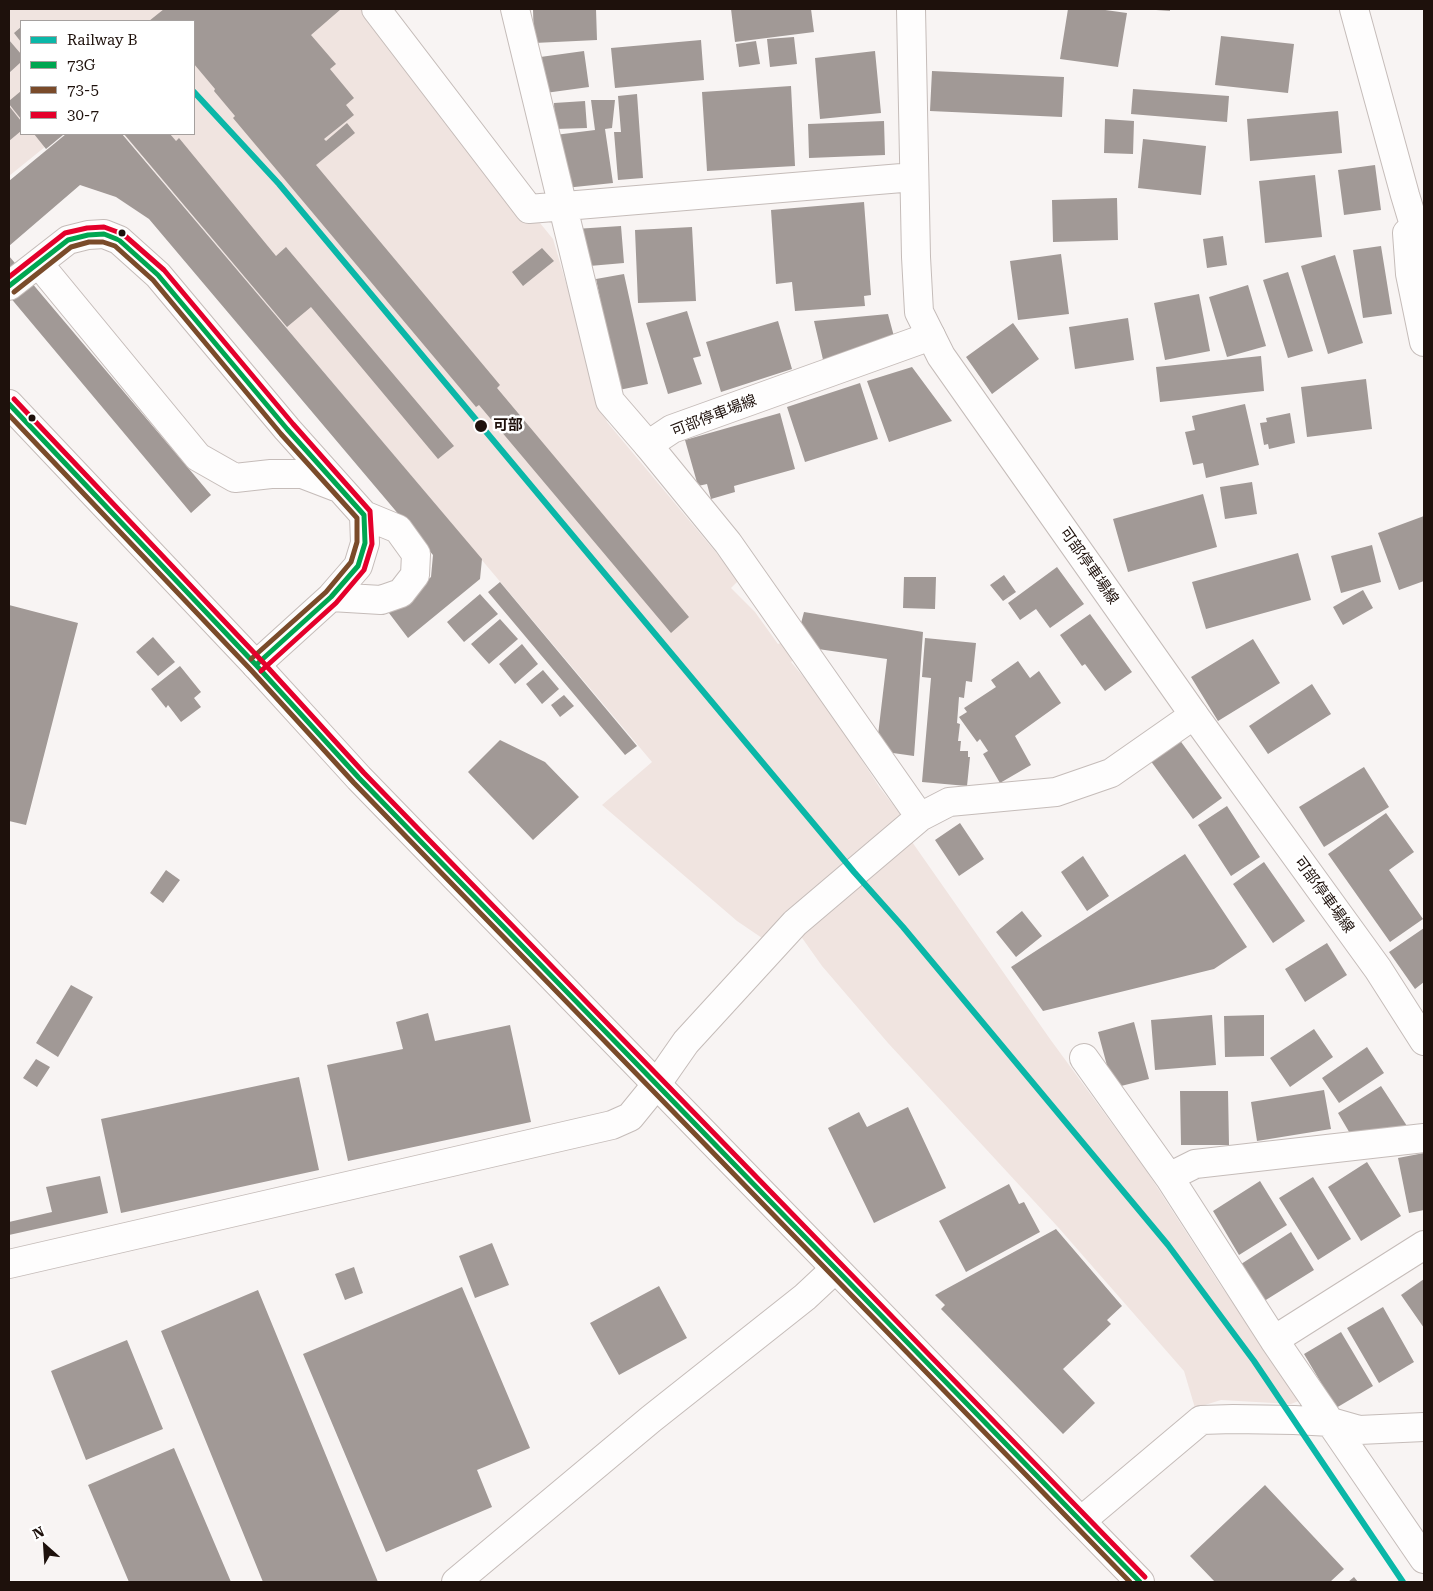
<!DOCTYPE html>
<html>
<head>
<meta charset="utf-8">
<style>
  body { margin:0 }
  #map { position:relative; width:1433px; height:1591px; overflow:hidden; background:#f8f4f3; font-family:"Roboto Serif",serif }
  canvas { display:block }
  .frame { position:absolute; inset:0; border:10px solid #1e110c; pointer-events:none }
  .legend { position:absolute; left:20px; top:20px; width:175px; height:115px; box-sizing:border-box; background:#fff; border:1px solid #a5a09e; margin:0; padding:6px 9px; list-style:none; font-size:15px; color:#1e110c }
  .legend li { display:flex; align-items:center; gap:10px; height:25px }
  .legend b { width:25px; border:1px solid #a5a09e }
  .north { position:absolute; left:20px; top:1521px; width:50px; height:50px; -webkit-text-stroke:4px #fff; paint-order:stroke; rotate:334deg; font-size:14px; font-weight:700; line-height:20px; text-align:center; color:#1e110c }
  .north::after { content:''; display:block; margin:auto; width:18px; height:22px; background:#1e110c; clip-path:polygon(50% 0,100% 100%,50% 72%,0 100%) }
</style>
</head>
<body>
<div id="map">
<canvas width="1433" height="1591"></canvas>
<div class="frame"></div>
<ul class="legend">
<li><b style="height:6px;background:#0ab7a8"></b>Railway B</li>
<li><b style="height:6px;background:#00a651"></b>73G</li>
<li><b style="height:6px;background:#7a4b2a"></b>73-5</li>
<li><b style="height:6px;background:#e4002b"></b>30-7</li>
</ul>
<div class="north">N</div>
</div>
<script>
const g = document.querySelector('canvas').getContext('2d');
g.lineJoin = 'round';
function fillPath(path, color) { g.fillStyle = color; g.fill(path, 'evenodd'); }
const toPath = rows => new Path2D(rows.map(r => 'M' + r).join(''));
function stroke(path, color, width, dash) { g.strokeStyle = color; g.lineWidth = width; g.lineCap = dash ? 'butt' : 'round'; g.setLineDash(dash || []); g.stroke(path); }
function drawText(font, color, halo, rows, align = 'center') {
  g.font = font + ' "Roboto Serif","Noto Sans JP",serif'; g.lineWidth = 5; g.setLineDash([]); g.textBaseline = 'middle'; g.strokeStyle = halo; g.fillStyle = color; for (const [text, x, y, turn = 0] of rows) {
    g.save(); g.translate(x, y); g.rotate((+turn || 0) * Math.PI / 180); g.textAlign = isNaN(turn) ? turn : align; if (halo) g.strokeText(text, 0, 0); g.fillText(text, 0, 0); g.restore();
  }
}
const built = toPath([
  [9,9,366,9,553,239,607,422,739,580,731,588,755,612,778,644,783,642,795,659,791,662,822,699,880,788,901,815,803,898,762,938,737,921,602,805,652,762,123,134,194,134,194,21,21,21,21,134,61,134,9,176],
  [910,839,1050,1039,1146,1170,1219,1283,1301,1400,1291,1404,1221,1400,1195,1408,1184,1371,1057,1226,888,1043,822,966,800,935]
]);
const building = toPath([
  [164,9,341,9,311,35,336,64,330,69,354,98,346,105,354,115,324,139,326,141,347,123,355,133,316,165,500,385,497,388,689,617,671,633,479,405,476,407,233,118,235,116,214,91,215,89,194,64,194,21,149,21],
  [533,9,596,9,597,40,534,43],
  [731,9,811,9,814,32,735,42],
  [1068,9,1098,9,1127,13,1118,67,1060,59],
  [1156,9,1170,9,1170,11,1156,10],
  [21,27,21,42,14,33],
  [1221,36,1294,44,1288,93,1215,85],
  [794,37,797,64,770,67,767,39],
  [9,40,21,54,21,62,9,73],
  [701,40,704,80,615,88,611,48],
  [756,41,760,64,739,67,736,44],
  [584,51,589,87,538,94,533,58],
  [875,51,881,113,820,119,815,58],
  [932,71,1064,77,1062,117,930,111],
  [791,86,795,166,707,171,702,92],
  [1133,89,1229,96,1227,122,1131,114],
  [21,91,21,119,9,104,9,101],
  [637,94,643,178,618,180,614,132,621,132,618,96],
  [591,100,615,100,612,128,605,129,613,183,565,188,555,135,595,130],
  [585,101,587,128,555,129,554,103],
  [9,106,21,121,21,131,9,141],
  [1338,111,1342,153,1250,161,1247,119],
  [1105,119,1134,121,1133,154,1104,153],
  [884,121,885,155,809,158,808,124],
  [34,134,62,134,63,135,46,149],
  [66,134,122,134,482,559,480,579,408,638,389,613,431,577,433,555,149,219,116,197,80,185,9,246,9,181],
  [124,134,170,134,176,141,179,138,276,256,286,247,454,446,438,459,311,307,287,327],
  [1143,139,1206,146,1201,195,1138,188],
  [1375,165,1381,210,1344,215,1338,170],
  [1315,175,1322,237,1265,243,1259,181],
  [1117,198,1118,240,1053,242,1052,200],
  [864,202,871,295,864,296,865,306,795,311,792,282,776,284,771,210],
  [621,226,624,263,578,267,575,229],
  [692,227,696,301,638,303,635,230],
  [1223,236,1227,265,1207,268,1203,239],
  [1381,246,1392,314,1363,318,1353,250],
  [542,248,554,261,523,286,512,272],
  [1061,254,1069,314,1018,320,1010,261],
  [1335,255,1363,343,1328,354,1301,266],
  [9,256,211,495,191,513,9,296],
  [1288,272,1313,351,1288,358,1263,280],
  [624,274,648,384,619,390,596,279],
  [1248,285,1266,346,1227,357,1209,297],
  [1199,294,1210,351,1165,360,1154,303],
  [687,311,701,356,693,358,702,384,668,394,646,323],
  [888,314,896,344,824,364,814,321],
  [1128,318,1134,360,1075,369,1069,327],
  [778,321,792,369,721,392,706,342],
  [1013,323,1039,359,992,394,966,357],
  [1261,356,1264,391,1160,402,1156,367],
  [912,367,952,421,889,442,867,381],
  [1366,379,1372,429,1307,437,1301,387],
  [860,383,878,439,805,462,787,407],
  [1245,404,1259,465,1206,478,1203,463,1193,465,1185,432,1195,430,1192,416],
  [780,413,795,469,734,486,735,492,711,499,707,484,698,486,685,440],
  [1290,413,1295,443,1269,449,1268,444,1264,445,1260,423,1267,422,1266,418],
  [1252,482,1257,514,1225,519,1220,487],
  [1203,494,1217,547,1128,572,1113,519],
  [1424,516,1424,581,1399,590,1378,533],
  [1372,545,1381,582,1341,593,1331,556],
  [1298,553,1311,600,1206,629,1192,582],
  [1057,567,1084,604,1050,628,1036,609,1020,620,1008,603],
  [1004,575,1016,592,1003,601,990,585],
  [904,577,936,577,935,609,903,608],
  [500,582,637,746,625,755,488,592],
  [1363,590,1373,608,1343,625,1333,607],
  [480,594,498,614,464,642,447,622],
  [9,605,78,623,26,825,9,821],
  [804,612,923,632,914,756,893,753,878,735,887,659,818,649,800,627],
  [1090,614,1132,672,1105,691,1085,664,1082,666,1060,635],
  [500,619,518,639,489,664,471,644],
  [153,637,175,662,158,676,136,652],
  [925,638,976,643,972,682,966,681,964,698,959,697,957,723,960,724,958,741,961,741,960,751,968,751,968,757,970,757,967,786,922,782,931,678,922,677],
  [1253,639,1280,683,1218,721,1191,677],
  [522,644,538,664,515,684,499,664],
  [1018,661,1030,678,1039,671,1061,703,1015,736,1031,765,1000,783,983,754,988,751,980,739,977,742,959,717,967,712,964,708,996,687,991,680],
  [180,666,201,692,194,698,201,707,181,722,168,705,166,708,151,689],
  [543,670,559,689,542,704,526,684],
  [1312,684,1331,714,1268,754,1249,726],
  [564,695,574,706,560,717,551,705],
  [1179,739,1222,798,1193,819,1150,760],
  [500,740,545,762,579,797,533,840,468,772],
  [1364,767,1389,807,1324,847,1299,807],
  [1227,806,1260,857,1231,876,1198,825],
  [1386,813,1414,852,1389,870,1423,919,1390,942,1328,854],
  [960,823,984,859,959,876,935,840],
  [1185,854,1247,947,1214,969,1043,1011,1011,967],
  [1083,856,1109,896,1087,911,1061,872],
  [1264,862,1305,921,1273,943,1233,884],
  [166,870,180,880,163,903,150,893],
  [1022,911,1042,936,1016,957,996,932],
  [1424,928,1424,982,1415,989,1389,952],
  [1327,943,1347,975,1305,1002,1285,969],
  [71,985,93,997,58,1057,36,1043],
  [428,1013,435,1041,510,1025,531,1122,348,1161,327,1065,403,1049,396,1022],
  [1212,1015,1216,1065,1155,1070,1151,1020],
  [1264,1015,1264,1056,1225,1057,1224,1016],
  [1134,1022,1149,1079,1113,1088,1098,1032],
  [1314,1029,1333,1057,1290,1087,1270,1058],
  [1367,1047,1384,1073,1339,1103,1322,1078],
  [36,1059,50,1067,37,1087,23,1078],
  [299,1077,319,1170,121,1213,101,1119],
  [1381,1086,1407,1126,1385,1138,1355,1142,1338,1113],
  [1324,1090,1331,1129,1257,1141,1251,1102],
  [1180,1091,1228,1091,1229,1145,1181,1145],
  [908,1107,946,1188,874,1223,828,1128,859,1112,867,1127],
  [1424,1153,1424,1210,1409,1213,1398,1158],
  [1367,1162,1401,1216,1361,1241,1328,1187],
  [100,1176,108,1213,9,1235,9,1222,52,1212,46,1187],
  [1313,1177,1351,1239,1318,1260,1279,1198],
  [1260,1181,1287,1225,1239,1255,1213,1211],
  [1009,1184,1019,1204,1024,1202,1040,1232,966,1272,939,1221],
  [1056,1229,1122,1306,1107,1320,1111,1324,1063,1369,1095,1403,1063,1434,941,1309,945,1305,935,1295],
  [1291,1232,1314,1270,1261,1303,1238,1266],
  [492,1243,509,1285,475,1298,459,1256],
  [354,1267,363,1293,345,1300,335,1274],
  [1424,1279,1424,1328,1401,1295],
  [659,1286,687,1338,619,1375,590,1323],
  [462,1287,530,1448,477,1470,492,1507,386,1552,303,1354],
  [258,1290,378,1582,263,1582,161,1331],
  [1383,1307,1414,1362,1379,1383,1347,1328],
  [1341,1332,1373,1386,1336,1408,1304,1354],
  [127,1340,163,1429,86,1460,51,1371],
  [174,1448,231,1582,129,1582,88,1485],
  [1265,1485,1344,1569,1330,1582,1215,1582,1190,1556],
  [1354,1577,1358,1582,1348,1582]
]);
const minor = toPath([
  [376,9,529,209,914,177],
  [515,9,610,401,648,445,728,543,920,817],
  [911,9,916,257,919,312,931,336],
  [1354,9,1405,195,1424,258],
  [1407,233,1410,274,1424,342],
  [39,264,198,457,235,478,271,474,302,474,336,487],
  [9,286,68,240,88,235,104,234,119,240,158,275,287,429,364,515,365,543,358,566,331,597,256,665],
  [331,597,381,600,401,593,415,575,416,554,398,529,364,515],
  [1084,1058,1169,1177,1274,1340,1424,1559],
  [1169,1177,1195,1164,1424,1138],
  [9,1264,612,1125,630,1117,656,1085,686,1042,795,923,920,817,949,802,1056,792,1111,773,1194,715],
  [1274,1340,1424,1245],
  [1081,1521,1201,1420,1233,1419,1294,1420,1331,1422,1359,1430,1424,1427],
  [456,1582,651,1419,805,1297,835,1269]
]);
const major = toPath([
  [648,445,672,429,931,336,941,356,1194,715,1378,969,1424,1041]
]);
const highway = toPath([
  [9,404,256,665,359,778,1140,1582]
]);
const bus1 = toPath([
  [9,286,68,240,88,235,104,234,119,240,158,275,287,429,364,515,365,543,358,566,331,597,256,665],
  [9,404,256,665,359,778,1140,1582]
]);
const bus2 = toPath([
  [14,292,71,247,89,242,103,242,115,246,153,280,281,434,357,518,357,542,351,562,326,592,251,659],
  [9,415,251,670,354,783,1130,1582]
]);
const bus3 = toPath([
  [9,277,65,233,87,228,104,227,123,234,164,270,293,424,370,511,372,544,364,570,336,603,261,671],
  [14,399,261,660,364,773,1145,1577]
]);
const rail1 = toPath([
  [194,92,279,184,854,872,903,927,1168,1245,1254,1361,1403,1582]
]);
const markers = [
  [122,233,4.5,"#1e110c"],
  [32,418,4.5,"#1e110c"],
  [481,426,7,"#1e110c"]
];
const streetNames = [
  ["可部停車場線",714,416,-21],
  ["可部停車場線",1089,566,55],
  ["可部停車場線",1324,895,54]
];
const stopNames = [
  ["可部",493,426]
];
fillPath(built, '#f0e4e0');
fillPath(building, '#a19996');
stroke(minor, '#c5bcb9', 30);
stroke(major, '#c5bcb9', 30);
stroke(highway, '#c5bcb9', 30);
stroke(minor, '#fefdfd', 28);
stroke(major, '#fefdfd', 28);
stroke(highway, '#fefdfd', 28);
stroke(bus1, '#00a651', 5);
stroke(bus2, '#7a4b2a', 5);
stroke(bus3, '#e4002b', 5);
stroke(rail1, '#0ab7a8', 6);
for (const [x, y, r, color] of markers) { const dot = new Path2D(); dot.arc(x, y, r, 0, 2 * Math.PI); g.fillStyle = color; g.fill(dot); stroke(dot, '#fff', 2); }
drawText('15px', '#1e110c', '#fff', streetNames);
drawText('bold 15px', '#1e110c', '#fff', stopNames, 'left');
</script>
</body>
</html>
